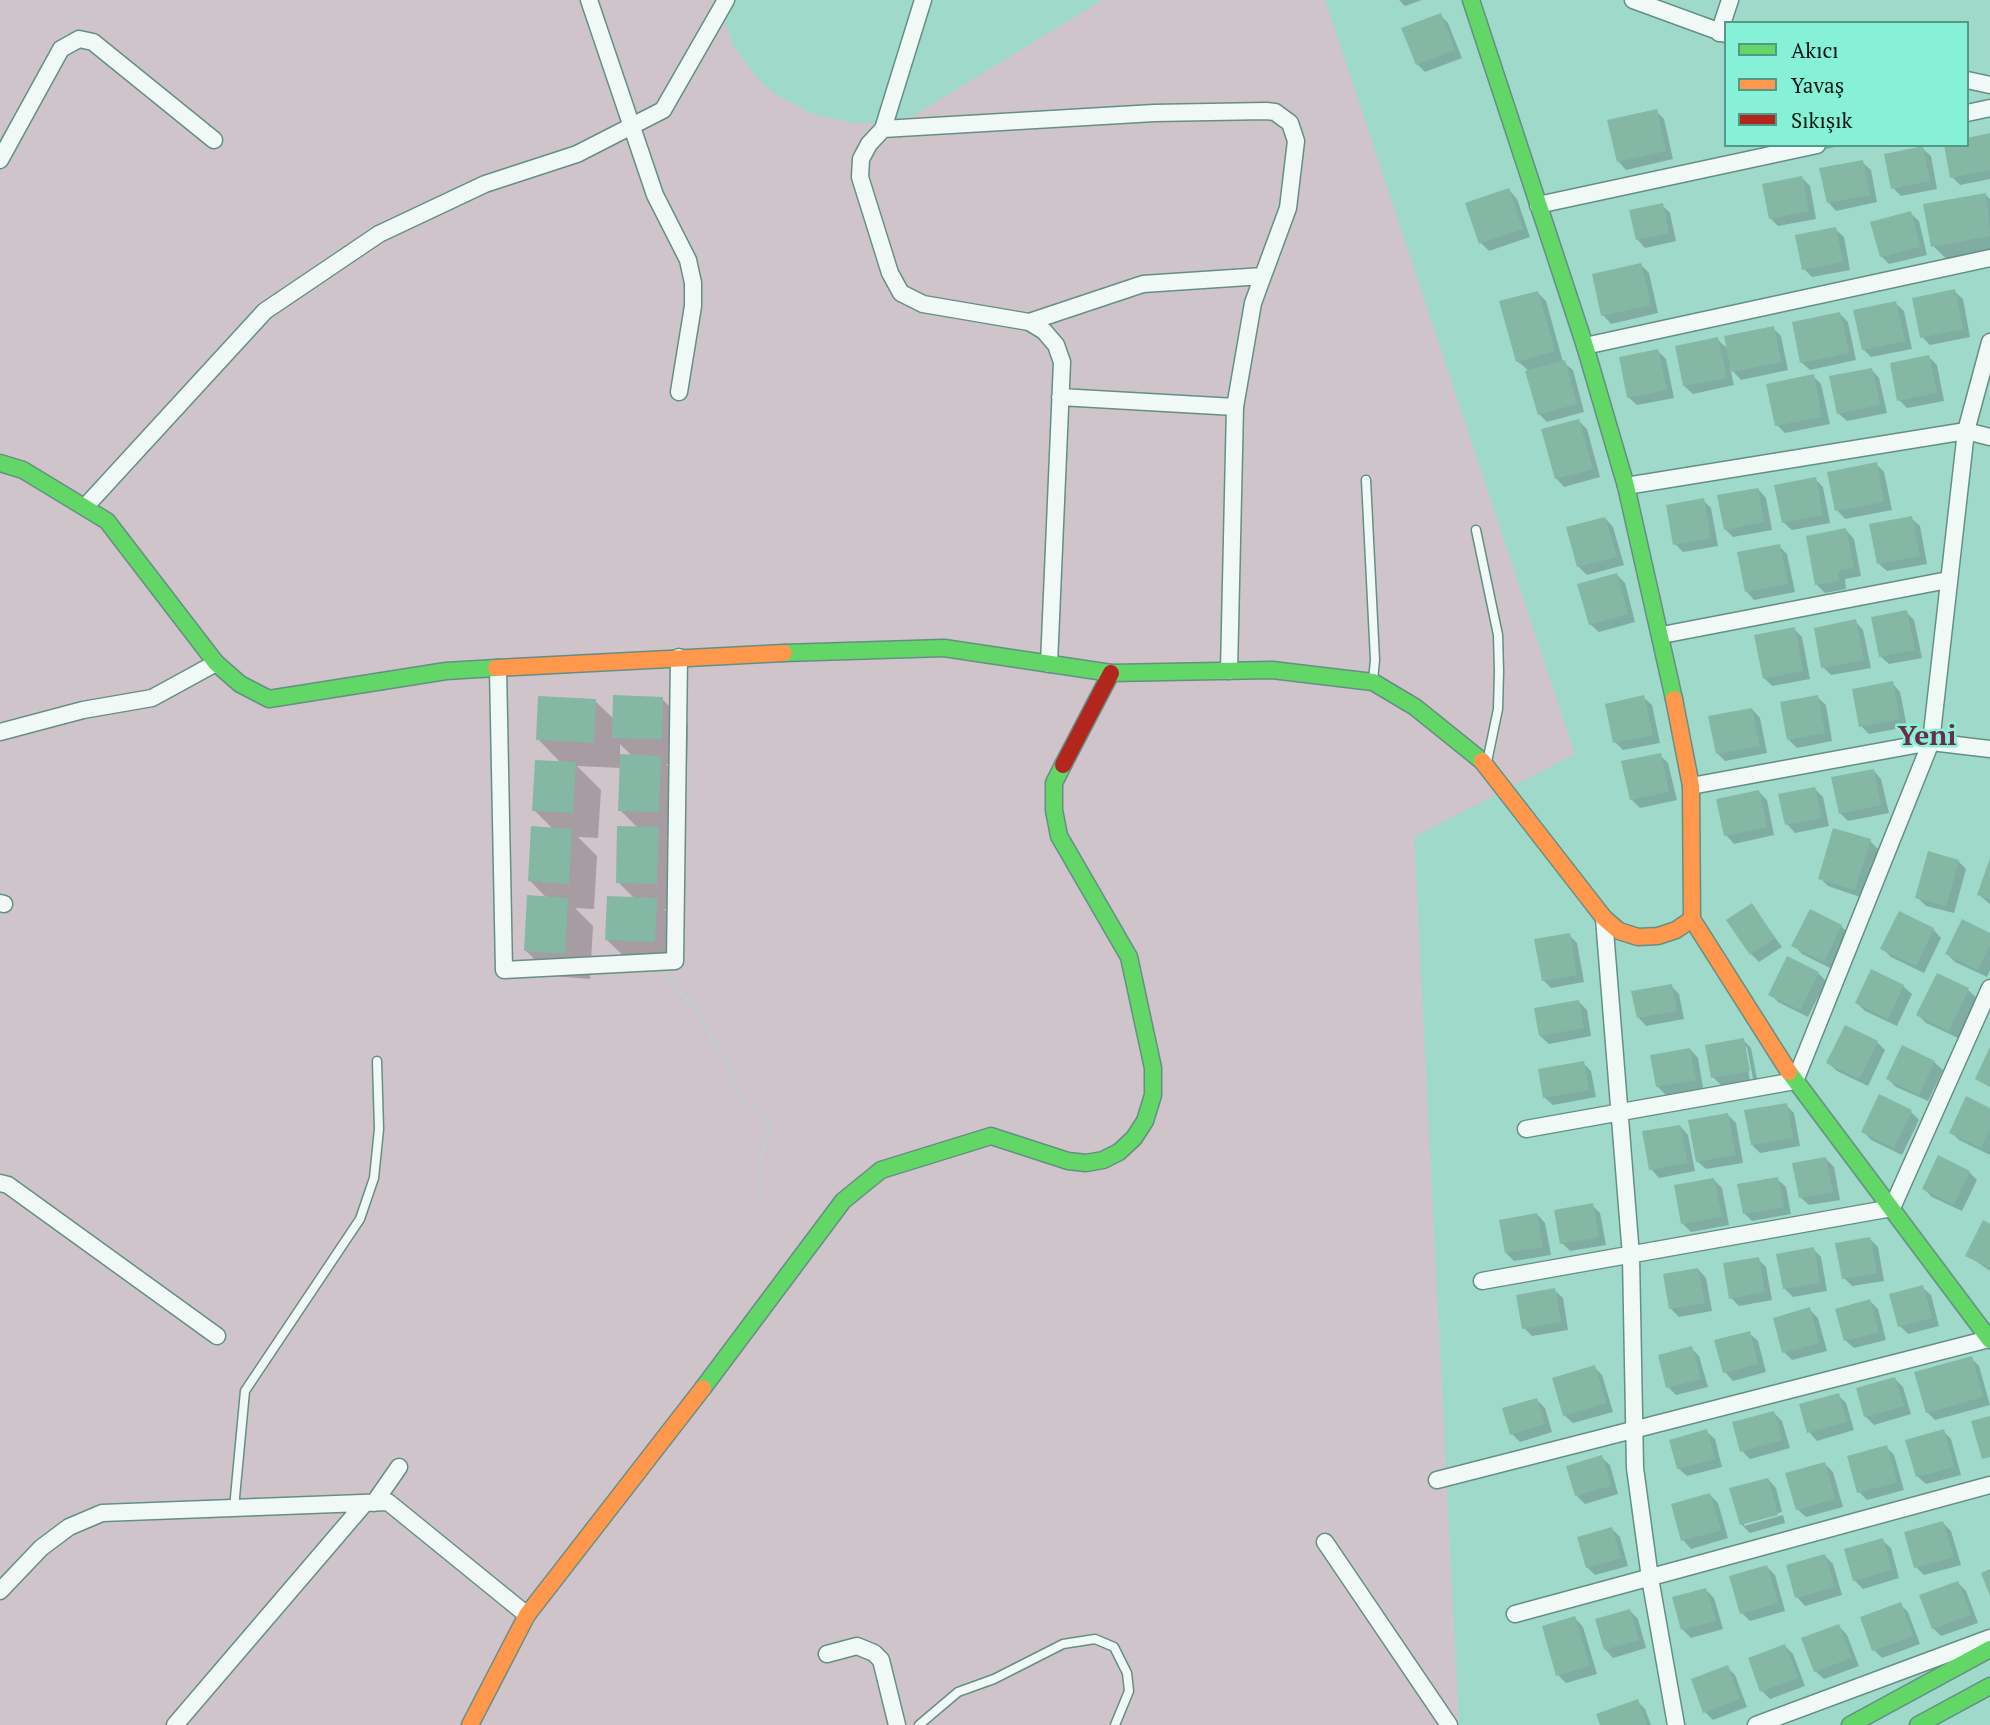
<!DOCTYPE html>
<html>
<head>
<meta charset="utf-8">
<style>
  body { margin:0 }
  #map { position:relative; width:1990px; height:1725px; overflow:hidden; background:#9fd9ca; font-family:"PT Serif",serif }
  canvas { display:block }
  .legend { position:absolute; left:1724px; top:21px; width:245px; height:126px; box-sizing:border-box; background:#87f1d7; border:2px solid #519988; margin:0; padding:9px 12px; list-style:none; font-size:21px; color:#011611 }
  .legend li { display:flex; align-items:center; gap:14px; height:35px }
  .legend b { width:35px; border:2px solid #519988 }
</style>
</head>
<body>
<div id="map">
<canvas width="1990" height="1725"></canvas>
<ul class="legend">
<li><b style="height:9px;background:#63d668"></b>Akıcı</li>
<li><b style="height:9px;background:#ff974d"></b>Yavaş</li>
<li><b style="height:9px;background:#b3261e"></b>Sıkışık</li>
</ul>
</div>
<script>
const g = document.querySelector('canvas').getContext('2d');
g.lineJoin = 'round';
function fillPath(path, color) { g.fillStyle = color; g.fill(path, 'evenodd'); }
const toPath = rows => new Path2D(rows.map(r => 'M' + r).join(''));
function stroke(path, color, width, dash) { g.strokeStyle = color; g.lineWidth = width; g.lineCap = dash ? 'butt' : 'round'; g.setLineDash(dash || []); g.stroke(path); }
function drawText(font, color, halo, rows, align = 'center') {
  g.font = font + ' "PT Serif",serif'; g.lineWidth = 5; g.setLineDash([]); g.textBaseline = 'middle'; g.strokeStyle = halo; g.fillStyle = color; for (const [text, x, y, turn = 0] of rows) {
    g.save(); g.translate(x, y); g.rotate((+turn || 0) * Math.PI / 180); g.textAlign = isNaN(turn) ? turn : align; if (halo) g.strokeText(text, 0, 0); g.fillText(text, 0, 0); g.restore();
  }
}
const green = toPath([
  [0,0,717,0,734,47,759,80,775,94,812,114,852,123,873,123,913,116,1102,0,1325,0,1575,754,1414,837,1459,1725,0,1725]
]);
const shadow = toPath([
  [1399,0,1422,0,1405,6],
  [1440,15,1448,23,1462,58,1425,72,1417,64],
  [1656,111,1664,119,1673,159,1626,170,1618,161],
  [1990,135,1990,179,1960,185,1952,177,1967,145],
  [1763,145,1844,145,1777,160],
  [1922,148,1931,156,1937,189,1901,196,1893,188],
  [1862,162,1871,170,1877,202,1836,211,1828,202],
  [1802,178,1810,186,1816,219,1778,226,1770,218],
  [1509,190,1517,199,1530,237,1489,251,1481,243],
  [1985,194,1990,199,1990,266,1959,271,1933,246],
  [1662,205,1670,213,1676,241,1645,248,1637,239],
  [1910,213,1919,221,1927,255,1889,264,1881,256],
  [1835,229,1844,237,1850,270,1812,277,1804,269],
  [1641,265,1649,273,1658,313,1611,324,1603,315],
  [1954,291,1963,299,1970,337,1930,345,1922,337],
  [1538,293,1546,301,1563,362,1573,370,1584,412,1547,422,1539,414,1527,369,1517,361],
  [1895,303,1904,311,1912,349,1871,357,1863,349],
  [1840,314,1848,322,1856,360,1810,370,1801,362],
  [1773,328,1781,336,1788,370,1741,380,1730,368,1734,385,1693,394,1684,386,1717,339,1729,350],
  [1658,351,1666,359,1674,398,1637,405,1628,397],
  [1929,357,1937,365,1944,401,1907,408,1899,400],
  [1871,369,1879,378,1887,413,1847,421,1838,413],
  [1813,376,1821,384,1830,424,1785,433,1777,425],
  [1579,421,1587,429,1600,477,1564,487,1556,478],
  [1876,464,1884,472,1892,510,1845,519,1837,510],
  [1815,479,1823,487,1830,523,1792,530,1783,522],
  [1758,489,1766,498,1772,530,1733,537,1725,529],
  [1703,500,1711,508,1718,546,1683,552,1675,544],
  [1605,518,1613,527,1624,565,1587,575,1578,566],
  [1911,518,1920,526,1927,564,1887,571,1878,563],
  [1846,530,1854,539,1861,576,1845,579,1846,589,1825,593,1817,585],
  [1779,546,1787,554,1795,592,1754,600,1746,591],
  [1617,575,1625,583,1635,622,1599,632,1590,624],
  [1906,612,1914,620,1922,658,1889,664,1880,656],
  [1855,621,1863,630,1871,668,1831,675,1823,667],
  [1794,629,1802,637,1810,679,1772,686,1764,678],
  [1892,683,1900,692,1907,727,1869,734,1861,726],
  [1643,697,1652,705,1660,743,1623,750,1615,742],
  [1817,697,1826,705,1832,741,1797,748,1789,740],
  [662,699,688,724,687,764,666,764,686,783,684,837,666,837,684,855,682,909,664,909,682,926,680,967,633,965,607,940,635,899,618,882,638,828,620,810,621,768,577,766,601,790,598,838,578,837,597,856,594,909,575,908,593,926,590,979,552,976,526,951,548,899,530,881,553,829,534,810,561,763,538,739,595,701,614,719],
  [620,744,633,757,620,756],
  [1752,709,1760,718,1767,753,1725,761,1717,753],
  [1660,755,1668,763,1677,800,1640,808,1632,800],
  [1873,770,1881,779,1889,813,1848,821,1840,813],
  [1815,789,1823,797,1829,826,1795,833,1787,824],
  [1759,792,1767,800,1774,835,1734,844,1726,835],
  [1870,841,1878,849,1863,898,1828,886,1820,878],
  [1958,861,1966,869,1954,913,1926,906,1917,897],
  [1990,862,1990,904,1979,895],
  [1752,905,1782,947,1759,962,1751,954],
  [1841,926,1849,934,1832,969,1802,954,1794,946],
  [1933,929,1941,938,1924,973,1891,957,1883,949],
  [1569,935,1577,943,1584,982,1551,988,1543,980],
  [1990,935,1990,970,1987,977,1955,962,1947,954],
  [1818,973,1826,981,1808,1017,1778,1002,1770,994],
  [1937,975,1968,990,1977,998,1958,1038,1926,1023,1918,1015],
  [1671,986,1679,994,1684,1019,1646,1026,1638,1017],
  [1903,986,1912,994,1897,1026,1865,1011,1857,1003],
  [1579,1002,1587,1010,1591,1036,1549,1044,1540,1036],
  [1743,1040,1751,1048,1757,1079,1721,1085,1713,1077],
  [1744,1047,1747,1047,1753,1079,1750,1080],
  [1877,1042,1885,1050,1868,1086,1837,1071,1828,1063],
  [1690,1049,1698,1058,1703,1088,1666,1095,1658,1087],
  [1934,1062,1943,1070,1928,1101,1896,1087,1888,1079],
  [1583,1063,1591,1071,1596,1097,1553,1105,1544,1097],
  [1786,1105,1794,1113,1800,1146,1760,1153,1752,1145],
  [1990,1110,1990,1155,1959,1140,1951,1132],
  [1911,1112,1919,1120,1902,1155,1871,1140,1863,1131],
  [1728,1115,1736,1123,1743,1163,1706,1169,1697,1161],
  [1680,1126,1688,1135,1695,1171,1659,1178,1651,1169],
  [1826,1159,1834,1167,1840,1200,1809,1205,1800,1197],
  [1969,1172,1977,1180,1962,1211,1932,1197,1924,1189],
  [1777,1179,1786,1187,1791,1214,1752,1221,1744,1213],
  [1714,1180,1722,1188,1729,1225,1691,1232,1682,1223],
  [1592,1205,1600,1213,1606,1245,1570,1251,1562,1243],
  [1537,1214,1545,1223,1551,1255,1514,1261,1506,1253],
  [1990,1226,1990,1271,1967,1255],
  [1870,1239,1878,1247,1884,1281,1852,1286,1844,1278],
  [1813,1249,1821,1257,1827,1291,1793,1297,1784,1288],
  [1758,1259,1766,1267,1772,1300,1739,1306,1731,1298],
  [1698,1269,1706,1278,1712,1311,1679,1317,1671,1309],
  [1922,1287,1931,1295,1939,1326,1908,1334,1900,1326],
  [1554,1290,1563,1298,1568,1330,1532,1336,1524,1328],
  [1870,1301,1878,1309,1886,1340,1854,1348,1845,1340],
  [1809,1309,1818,1318,1827,1351,1792,1360,1784,1352],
  [1749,1333,1758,1341,1766,1372,1733,1381,1725,1372],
  [1691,1348,1699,1356,1708,1387,1676,1395,1668,1387],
  [1971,1358,1979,1366,1990,1405,1935,1420,1927,1412],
  [1594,1367,1602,1375,1613,1412,1573,1423,1564,1415],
  [1895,1379,1903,1387,1911,1414,1874,1425,1866,1417,1858,1389],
  [1838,1395,1846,1403,1854,1430,1817,1441,1809,1432],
  [1537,1400,1545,1408,1552,1432,1520,1442,1512,1434],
  [1774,1413,1782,1421,1790,1448,1750,1459,1742,1451],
  [1706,1431,1715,1439,1722,1467,1687,1476,1678,1468],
  [1943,1431,1951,1439,1961,1475,1926,1484,1917,1476],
  [1886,1447,1894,1455,1904,1490,1867,1500,1859,1492],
  [1601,1457,1610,1465,1618,1494,1585,1504,1577,1496,1568,1467],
  [1825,1464,1833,1472,1843,1507,1806,1517,1797,1509],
  [1768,1479,1776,1488,1782,1512,1744,1522,1744,1526,1783,1515,1785,1523,1750,1533,1741,1524],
  [1710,1495,1718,1503,1728,1538,1691,1549,1683,1540],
  [1943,1523,1951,1531,1961,1565,1924,1575,1916,1567],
  [1612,1529,1620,1537,1628,1566,1595,1575,1587,1567],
  [1882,1540,1891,1548,1899,1578,1863,1589,1855,1581],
  [1825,1556,1833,1564,1842,1595,1805,1606,1797,1597],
  [1767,1567,1775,1575,1785,1611,1750,1621,1742,1613],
  [1958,1583,1966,1591,1978,1623,1941,1636,1933,1628],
  [1706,1590,1714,1598,1723,1629,1691,1638,1683,1630,1674,1599],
  [1900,1604,1908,1612,1920,1644,1882,1658,1874,1650],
  [1630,1611,1638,1619,1646,1648,1613,1658,1605,1649],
  [1575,1618,1583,1627,1597,1674,1566,1683,1558,1675],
  [1839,1626,1847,1635,1859,1666,1824,1679,1815,1671],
  [1785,1646,1793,1654,1805,1686,1770,1699,1762,1691],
  [1727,1667,1735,1675,1747,1707,1713,1720,1705,1712],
  [1637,1701,1645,1709,1651,1725,1602,1725]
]);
const building = toPath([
  [1441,13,1455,50,1416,65,1401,28],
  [1657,109,1666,151,1617,162,1607,120],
  [1990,133,1990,170,1950,178,1944,145,1967,145,1967,138],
  [1923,146,1930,181,1891,189,1884,154],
  [1863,160,1870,195,1827,203,1819,168],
  [1802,176,1809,211,1769,219,1762,184],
  [1509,188,1523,229,1479,244,1465,203],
  [1986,193,1990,236,1931,247,1923,204],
  [1663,203,1669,233,1636,240,1629,210],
  [1911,211,1920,247,1880,257,1870,222],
  [1836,227,1843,262,1802,270,1795,235],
  [1641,263,1651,305,1601,316,1592,274],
  [1955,289,1963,329,1920,338,1912,298],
  [1538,291,1555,351,1516,362,1499,301],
  [1896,301,1905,341,1862,350,1853,310],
  [1840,312,1849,353,1800,363,1792,322],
  [1774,326,1781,362,1731,372,1724,336],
  [1718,337,1727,378,1683,386,1675,346],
  [1658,349,1667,390,1627,398,1619,357],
  [1929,355,1937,393,1897,401,1890,363],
  [1565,360,1577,404,1538,415,1525,371],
  [1872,368,1880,405,1837,414,1829,376],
  [1814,374,1822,417,1775,426,1766,384],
  [1579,419,1593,469,1555,479,1541,429],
  [1877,462,1884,502,1835,511,1827,472],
  [1816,477,1823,515,1782,523,1774,485],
  [1758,488,1764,522,1724,530,1717,495],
  [1704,498,1711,538,1673,545,1666,505],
  [1912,516,1920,556,1877,564,1869,524],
  [1605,517,1617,557,1577,567,1566,527],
  [1846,528,1854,568,1838,571,1839,581,1815,585,1806,536],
  [1780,544,1788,584,1745,592,1737,552],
  [1617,573,1628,614,1589,625,1577,584],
  [1907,610,1915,650,1879,657,1871,617],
  [1856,619,1864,660,1821,668,1814,628],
  [1795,627,1803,671,1763,679,1754,635],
  [1893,681,1900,719,1859,727,1852,689],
  [613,695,663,697,662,739,612,738],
  [1644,695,1653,735,1613,743,1605,704],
  [1818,695,1825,733,1787,740,1780,702],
  [538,696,596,699,594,743,536,740],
  [1752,708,1760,746,1716,754,1708,716],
  [1661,753,1669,792,1630,800,1621,761],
  [620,754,661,756,659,812,618,811],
  [535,760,576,762,573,813,532,811],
  [1874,769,1881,805,1839,814,1831,777],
  [1815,787,1822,818,1785,825,1778,794],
  [1759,790,1767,827,1724,836,1716,799],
  [531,826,572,829,569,884,528,881],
  [617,826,659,827,657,884,616,883],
  [1833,828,1871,839,1855,890,1818,879],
  [1928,851,1959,860,1946,906,1915,898],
  [1990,858,1990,899,1977,895],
  [527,895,568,898,565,954,524,951],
  [607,896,657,898,655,942,605,940],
  [1752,903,1775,938,1750,955,1726,920],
  [1810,909,1842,925,1824,962,1791,946],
  [1899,911,1934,928,1916,966,1880,949],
  [1962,919,1990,933,1990,945,1978,970,1945,954],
  [1570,933,1577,975,1542,981,1534,939],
  [1787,956,1819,972,1800,1010,1768,995],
  [1871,969,1904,985,1888,1019,1855,1003],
  [1937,973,1969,988,1949,1031,1916,1015],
  [1672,984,1677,1011,1637,1018,1631,991],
  [1579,1000,1584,1028,1539,1036,1534,1008],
  [1845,1025,1878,1041,1859,1079,1826,1063],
  [1744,1038,1750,1071,1711,1078,1705,1045],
  [1902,1045,1935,1061,1919,1095,1886,1079],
  [1990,1047,1990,1087,1975,1079],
  [1690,1048,1696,1080,1656,1087,1650,1055],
  [1584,1061,1589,1090,1543,1098,1538,1069],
  [1879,1094,1912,1110,1894,1148,1861,1132],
  [1966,1096,1990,1108,1990,1130,1981,1148,1949,1133],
  [1787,1103,1793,1138,1751,1145,1744,1110],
  [1728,1113,1736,1155,1696,1162,1688,1120],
  [1680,1125,1688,1163,1649,1170,1642,1131],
  [1938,1155,1970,1171,1954,1205,1922,1189],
  [1826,1157,1833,1192,1799,1198,1792,1163],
  [1778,1177,1784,1207,1743,1214,1737,1184],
  [1714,1178,1722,1217,1681,1224,1674,1185],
  [1593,1203,1599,1237,1560,1244,1554,1210],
  [1537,1213,1543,1247,1505,1253,1499,1220],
  [1983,1220,1990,1224,1990,1268,1965,1256],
  [1870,1237,1877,1273,1842,1279,1835,1243],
  [1814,1247,1820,1283,1783,1289,1776,1254],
  [1759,1257,1765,1292,1729,1299,1723,1263],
  [1698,1268,1705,1303,1669,1309,1663,1274],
  [1923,1285,1932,1318,1898,1327,1889,1294],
  [1555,1288,1561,1322,1522,1329,1516,1295],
  [1870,1299,1879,1332,1844,1341,1835,1309],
  [1810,1307,1819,1343,1782,1353,1773,1318],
  [1750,1331,1758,1364,1723,1373,1714,1340],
  [1692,1346,1701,1379,1666,1388,1658,1355],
  [1972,1356,1983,1397,1926,1413,1914,1372],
  [1595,1365,1606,1403,1563,1416,1552,1378],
  [1895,1377,1904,1406,1864,1417,1856,1388],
  [1839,1393,1847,1422,1807,1433,1799,1404],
  [1537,1398,1545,1424,1510,1435,1502,1408],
  [1774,1411,1782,1440,1740,1452,1732,1422],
  [1990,1416,1990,1457,1982,1459,1971,1421],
  [1707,1429,1715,1459,1677,1469,1669,1440],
  [1944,1429,1954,1467,1916,1477,1905,1440],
  [1887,1445,1897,1482,1857,1493,1847,1456],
  [1602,1455,1611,1486,1575,1496,1566,1466],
  [1825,1462,1835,1499,1796,1510,1785,1473],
  [1768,1478,1778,1515,1740,1525,1729,1488],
  [1710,1493,1721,1530,1681,1541,1671,1504],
  [1943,1521,1954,1557,1914,1568,1904,1532],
  [1612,1527,1621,1558,1586,1568,1577,1537],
  [1883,1538,1892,1570,1853,1581,1844,1549],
  [1825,1554,1835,1587,1795,1598,1786,1565],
  [1767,1565,1778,1603,1740,1614,1729,1576],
  [1990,1569,1990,1596,1981,1573],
  [1958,1581,1971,1615,1932,1629,1919,1595],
  [1706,1588,1716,1621,1681,1630,1672,1597],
  [1901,1602,1913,1636,1872,1651,1860,1617],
  [1630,1609,1639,1640,1604,1650,1595,1619],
  [1575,1616,1590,1666,1556,1676,1542,1626],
  [1839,1624,1852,1658,1814,1672,1801,1638],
  [1785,1644,1798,1678,1760,1692,1748,1658],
  [1728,1665,1740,1699,1703,1713,1691,1679],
  [1638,1699,1647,1725,1600,1725,1596,1714]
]);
const path = toPath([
  [669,978,696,1009,727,1064,740,1099,765,1116,769,1125,767,1143,757,1166,761,1197]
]);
const lane = toPath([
  [1366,480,1375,660,1373,680],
  [1476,530,1498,635,1499,671,1498,709,1487,762],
  [234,1508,245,1391,360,1219,374,1178,379,1129,377,1061],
  [919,1725,958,1692,994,1679,1063,1644,1095,1639,1114,1647,1127,1673,1129,1691,1115,1725]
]);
const street = toPath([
  [589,0,655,195,688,260,693,283,693,306,679,392],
  [923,0,883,129,869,144,861,159,860,177,890,273,901,293,923,304,1029,322,1044,331,1056,345,1062,362,1049,664],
  [1633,0,1726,34],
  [1719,33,1730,0],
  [1967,80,1990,85],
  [1967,113,1990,108],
  [883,129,1154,113,1266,111,1275,112,1290,123,1296,141,1288,208,1253,303,1235,407,1229,671],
  [0,160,61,49,79,39,93,42,214,140],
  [1538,205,1817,145],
  [1029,322,1143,284,1263,276],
  [1585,346,1990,258],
  [1060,397,1235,407],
  [1626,486,1966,431,1990,437],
  [85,507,265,311,379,234,485,184,577,154,663,110,726,0],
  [1662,635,1948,580],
  [498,668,504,970,675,961,679,657],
  [0,732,83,710,152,698,216,663],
  [1691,786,1931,742,1990,749],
  [0,903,4,904],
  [1604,918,1631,1256,1635,1468,1650,1578,1676,1725],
  [1526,1129,1795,1081,1931,742,1966,431,1990,342],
  [0,1183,8,1185,217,1336],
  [1482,1281,1892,1208,1990,988],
  [1437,1480,1989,1339],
  [374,1503,399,1467],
  [1325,1542,1449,1725],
  [0,1591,41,1548,69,1527,102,1513,388,1502,527,1615],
  [1515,1614,1990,1485],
  [827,1654,857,1646,874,1653,881,1660,897,1725],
  [175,1725,365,1503],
  [1756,1725,1990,1638]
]);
const fast = toPath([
  [1471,0,1585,346,1626,486,1674,699],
  [0,463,23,470,107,521,216,663,240,684,269,699,446,671,496,668],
  [784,653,944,648,1111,673,1272,670,1373,682,1415,707,1482,761],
  [1789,1072,1990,1340],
  [703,1388,843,1201,881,1170,991,1136,1068,1161,1086,1163,1103,1160,1119,1152,1134,1138,1145,1121,1153,1095,1153,1068,1129,957,1059,836,1054,810,1054,783,1063,765],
  [1850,1725,1990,1649],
  [1918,1725,1990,1686]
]);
const slow = toPath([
  [496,668,784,653],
  [1674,699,1691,786,1692,919,1789,1072],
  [1482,761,1604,918,1619,931,1638,937,1658,936,1676,930,1692,919],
  [470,1725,527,1615,703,1388]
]);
const jam = toPath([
  [1063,765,1111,673]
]);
const districtNames = [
  ["Yeni",1927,737]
];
fillPath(green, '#d0c4cb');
fillPath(shadow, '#0003');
fillPath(building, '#84b8a4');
stroke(lane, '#648f85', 11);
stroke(street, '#648f85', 19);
stroke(fast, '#648f85', 19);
stroke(slow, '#648f85', 19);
stroke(jam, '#648f85', 19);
stroke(path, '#bed0cc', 3.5, [5, 3.5]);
stroke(lane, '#f1f9f7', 8);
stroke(street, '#f1f9f7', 16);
stroke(fast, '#63d668', 16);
stroke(slow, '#ff974d', 16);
stroke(jam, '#b3261e', 16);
drawText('bold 28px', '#6d2b47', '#87f1d7', districtNames);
</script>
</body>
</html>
